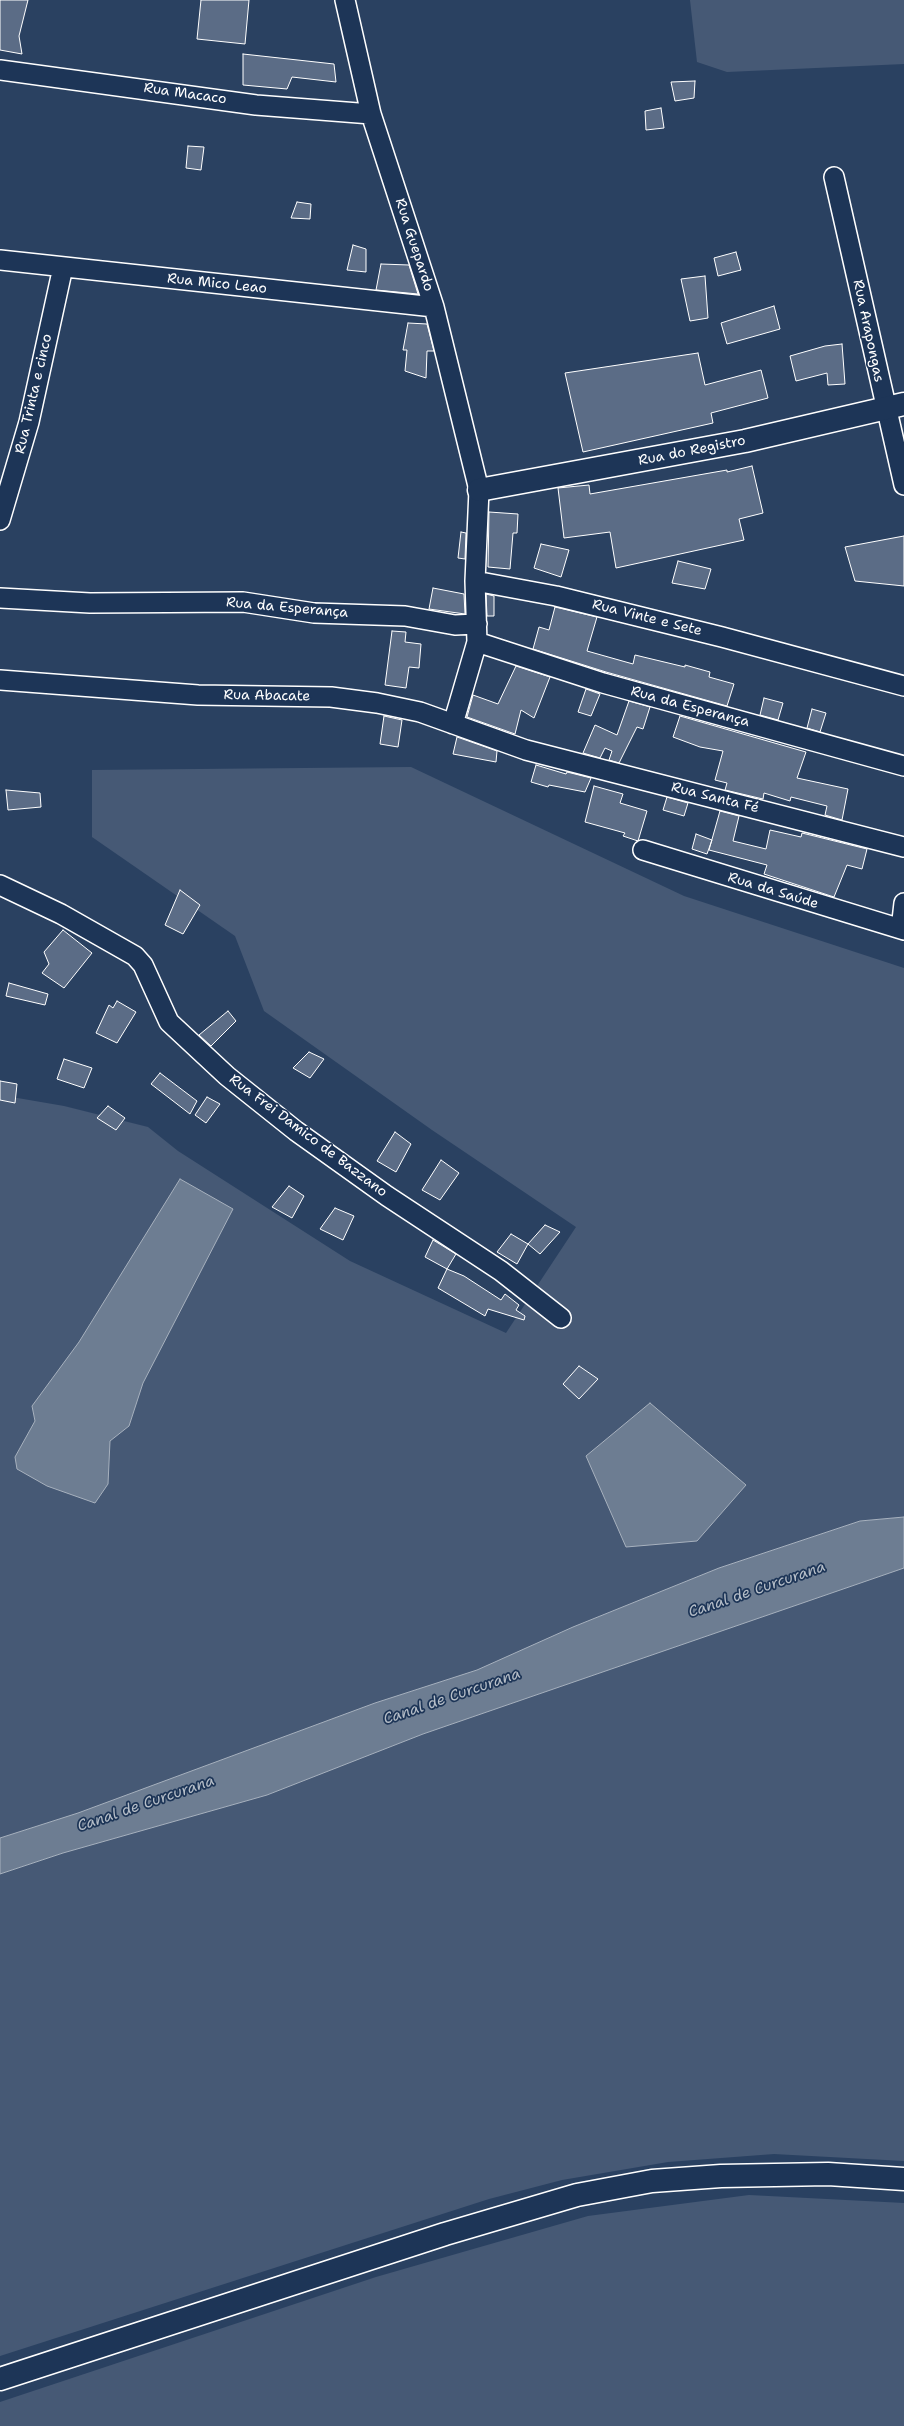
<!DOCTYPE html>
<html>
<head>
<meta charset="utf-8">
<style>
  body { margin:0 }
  canvas { display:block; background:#2a4161 }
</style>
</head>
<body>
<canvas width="904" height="2426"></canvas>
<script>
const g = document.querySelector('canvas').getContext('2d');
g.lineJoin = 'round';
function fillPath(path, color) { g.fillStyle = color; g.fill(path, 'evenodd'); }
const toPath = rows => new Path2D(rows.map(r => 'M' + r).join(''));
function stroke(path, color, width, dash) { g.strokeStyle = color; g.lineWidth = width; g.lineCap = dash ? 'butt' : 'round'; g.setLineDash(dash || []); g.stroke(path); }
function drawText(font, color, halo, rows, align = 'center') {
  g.font = font + ' "Shantell Sans",sans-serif'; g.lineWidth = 3.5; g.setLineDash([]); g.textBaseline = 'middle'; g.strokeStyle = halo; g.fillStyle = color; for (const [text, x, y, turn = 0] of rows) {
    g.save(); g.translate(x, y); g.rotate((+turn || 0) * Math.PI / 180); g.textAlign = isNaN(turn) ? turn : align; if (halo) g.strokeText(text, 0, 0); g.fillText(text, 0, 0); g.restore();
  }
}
const green = toPath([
  [690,0,904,0,904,64,727,72,697,62],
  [411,767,684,896,904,968,904,1517,860,1521,719,1568,573,1627,477,1670,375,1703,78,1813,0,1838,0,1095,64,1106,148,1127,178,1151,350,1261,506,1333,576,1227,432,1130,264,1011,235,936,92,837,92,770],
  [904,1568,904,2161,774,2154,668,2162,562,2180,489,2199,0,2356,0,1874,63,1853,267,1795,423,1734],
  [749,2195,904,2203,904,2426,0,2426,0,2402,376,2277,588,2216]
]);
const water = toPath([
  [180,1179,233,1209,143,1383,129,1426,110,1441,108,1484,95,1503,47,1486,17,1469,15,1457,35,1421,32,1406,79,1342,180,1179],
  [650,1403,746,1485,697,1541,626,1547,586,1456,650,1403],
  [904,1517,904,1568,423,1734,267,1795,63,1853,0,1874,0,1838,78,1813,375,1703,477,1670,573,1627,719,1568,860,1521,904,1517]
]);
const building = toPath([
  [0,0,28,0,19,36,22,54,0,50,0,0],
  [201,0,249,0,245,44,197,39,201,0],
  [243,54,334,64,336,82,292,77,287,89,243,85,243,54],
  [695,81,694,98,675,101,671,82,695,81],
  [661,108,664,128,646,130,645,111,661,108],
  [188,146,204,147,201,170,186,168,188,146],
  [297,202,311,204,310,219,291,218,297,202],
  [353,245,366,249,366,272,347,270,353,245],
  [736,252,741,270,718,276,714,258,736,252],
  [381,264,409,265,418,294,376,290,381,264],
  [705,276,708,318,690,321,681,279,705,276],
  [774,306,780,329,727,344,721,323,774,306],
  [408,323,427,324,434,351,427,351,426,378,405,371,407,350,403,350,408,323],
  [842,344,845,384,828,385,827,373,796,381,790,356,825,346,842,344],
  [698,353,705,385,761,370,768,398,711,413,713,423,583,452,565,373,698,353],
  [752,466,763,513,739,519,744,540,616,568,610,532,564,538,558,488,589,485,590,494,727,470,727,472,752,466],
  [489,512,518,514,517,533,513,533,510,569,488,567,489,512],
  [461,532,466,533,465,559,458,558,461,532],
  [904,536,904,586,855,581,845,547,904,536],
  [541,544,569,550,561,577,534,568,541,544],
  [678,561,711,569,705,589,672,583,678,561],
  [433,588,464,594,465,614,429,609,433,588],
  [486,594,494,596,494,616,487,616,486,594],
  [555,607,597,617,587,651,633,664,635,655,685,667,685,665,710,672,709,677,734,684,727,706,606,672,533,649,539,627,549,630,555,607],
  [392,631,406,632,405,642,421,644,419,668,409,667,406,688,385,685,392,631],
  [516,666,550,677,534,718,521,710,515,734,467,717,473,695,498,704,516,666],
  [586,689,600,694,591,716,578,712,586,689],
  [764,698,783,703,778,720,760,715,764,698],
  [629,701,650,707,643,729,637,727,619,763,609,760,612,751,605,748,600,758,583,753,595,725,617,735,629,701],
  [812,709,826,713,820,732,807,728,812,709],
  [384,716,402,720,398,747,380,744,384,716],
  [680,716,806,752,797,778,848,789,842,820,825,815,827,806,791,797,790,801,764,793,763,799,725,790,727,783,715,780,723,751,700,747,673,737,680,716],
  [457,737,497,751,496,762,453,754,457,737],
  [536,765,566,774,567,772,591,778,585,792,549,785,548,787,531,782,536,765],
  [594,786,623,794,620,803,647,811,638,841,623,836,625,833,585,822,594,786],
  [6,790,40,793,41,807,8,810,6,790],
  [667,797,688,803,684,816,663,810,667,797],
  [720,811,739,816,733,841,766,849,770,830,801,837,802,833,867,849,862,869,847,865,834,897,764,874,767,865,709,850,720,811],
  [696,834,712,840,707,854,692,849,696,834],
  [180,890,200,905,183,934,165,925,180,890],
  [63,930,92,953,64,988,42,973,49,964,44,952,63,930],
  [9,983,48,994,45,1005,6,996,9,983],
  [117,1001,136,1012,117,1043,96,1033,109,1005,113,1008,117,1001],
  [228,1011,236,1021,211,1046,199,1035,228,1011],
  [309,1052,324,1059,310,1078,293,1068,309,1052],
  [64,1059,92,1068,84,1088,57,1079,64,1059],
  [160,1073,197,1101,190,1114,151,1084,160,1073],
  [0,1081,17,1084,15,1103,0,1100,0,1081],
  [207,1097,220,1104,206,1123,195,1115,207,1097],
  [108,1106,125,1118,116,1130,97,1118,108,1106],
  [395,1132,411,1144,396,1172,377,1161,395,1132],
  [441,1160,459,1173,440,1200,422,1190,441,1160],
  [289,1186,304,1196,292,1218,272,1207,289,1186],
  [335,1208,354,1216,343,1240,320,1229,335,1208],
  [545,1225,560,1232,540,1254,528,1244,545,1225],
  [511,1234,528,1244,517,1264,497,1252,511,1234],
  [433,1240,456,1254,447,1269,425,1257,433,1240],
  [447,1269,464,1276,501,1300,505,1294,519,1305,516,1310,525,1316,524,1320,488,1309,485,1316,438,1288,447,1269],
  [579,1366,598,1379,579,1399,563,1384,579,1366]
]);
const street = toPath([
  [345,0,371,114,434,307,479,490,475,581,477,642,453,724],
  [0,70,256,105,371,114],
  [834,177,904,485],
  [0,260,434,307],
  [0,520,29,422,63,267],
  [475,581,556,596,722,637,904,686],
  [0,598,90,603,243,602,314,613,405,616,455,625,477,624],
  [477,642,603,683,904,766],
  [0,680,198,695,331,697,377,703,420,712,526,750,904,847],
  [643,850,904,930],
  [0,885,61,914,135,956,143,965,169,1022,227,1076,296,1131,387,1196,501,1271,561,1318],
  [901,929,904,903]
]);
const secondary = toPath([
  [479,490,745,441,904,404]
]);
const primary = toPath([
  [0,2379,445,2234,577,2195,652,2181,721,2176,828,2174,904,2179]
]);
const streetNames = [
  ["Rua Macaco",185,94,8],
  ["Rua Guepardo",414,245,72],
  ["Rua Mico Leao",217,284,6],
  ["Rua Arapongas",868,331,78],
  ["Rua Trinta e cinco",34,394,-77],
  ["Rua do Registro",692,451,-11],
  ["Rua da Esperança",287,608,5],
  ["Rua Vinte e Sete",647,618,14],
  ["Rua Abacate",267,696,1],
  ["Rua da Esperança",690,707,15],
  ["Rua Santa Fé",715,798,14],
  ["Rua da Saúde",773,891,17],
  ["Rua Frei Damico de Bazzano",308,1136,37]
];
const waterNames = [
  ["Canal de Curcurana",757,1590,-19],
  ["Canal de Curcurana",452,1697,-19],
  ["Canal de Curcurana",146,1804,-19]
];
fillPath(green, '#465975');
fillPath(water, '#6d7d92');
stroke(water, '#a7b1be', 1);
fillPath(building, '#5b6c86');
stroke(building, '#fff', 1);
stroke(street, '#fff', 22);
stroke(secondary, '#fff', 25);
stroke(primary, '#fff', 25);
stroke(street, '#1d3557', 19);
stroke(secondary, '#1d3557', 22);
stroke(primary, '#1d3557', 22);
drawText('14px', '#fff', '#1d3557', streetNames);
drawText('italic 15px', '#b6bec8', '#1d3557', waterNames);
</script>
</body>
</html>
